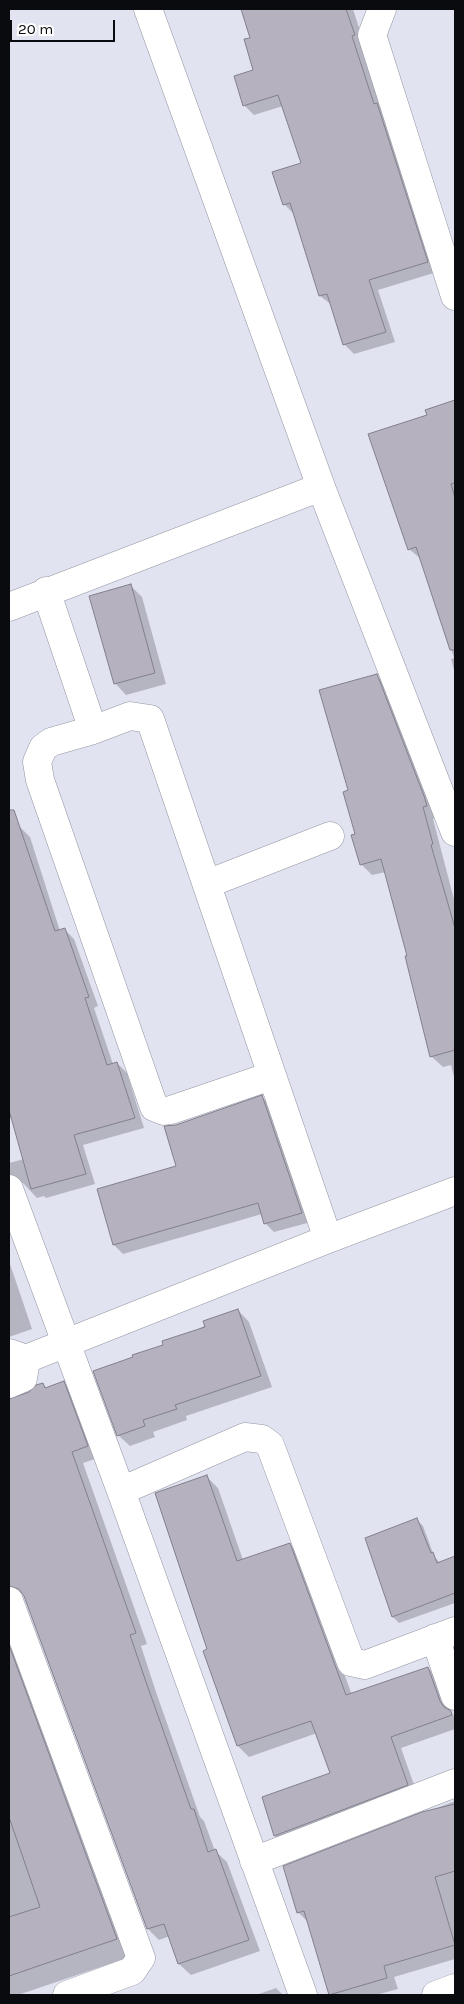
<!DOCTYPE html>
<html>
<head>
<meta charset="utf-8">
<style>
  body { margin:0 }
  #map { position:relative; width:464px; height:2004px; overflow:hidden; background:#e1e3f1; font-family:Karla,sans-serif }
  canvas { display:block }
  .frame { position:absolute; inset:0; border:10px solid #0a0b0f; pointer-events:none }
  .scale { position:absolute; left:10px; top:20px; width:105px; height:22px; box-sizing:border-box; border:2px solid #0a0b0f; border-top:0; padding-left:6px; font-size:15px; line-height:18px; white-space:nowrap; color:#0a0b0f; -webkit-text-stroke:4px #fff; paint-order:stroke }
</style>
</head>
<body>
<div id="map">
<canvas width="464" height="2004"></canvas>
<div class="frame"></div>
<div class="scale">20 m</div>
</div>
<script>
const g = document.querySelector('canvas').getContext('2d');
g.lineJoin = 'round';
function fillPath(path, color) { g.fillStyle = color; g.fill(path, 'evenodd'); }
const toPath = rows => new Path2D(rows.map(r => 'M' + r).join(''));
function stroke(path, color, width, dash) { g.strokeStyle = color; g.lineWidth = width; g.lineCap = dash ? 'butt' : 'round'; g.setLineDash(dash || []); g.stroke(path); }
const shadow = toPath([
  [242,9,353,9,437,272,378,290,395,342,354,354,344,344,332,305,320,296,294,214,284,204,302,163,283,106,254,115,244,105,255,71,251,38],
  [455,402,455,444,446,447,455,478,455,674,451,659,454,658,421,559,409,549,429,416,427,411],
  [131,586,142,597,166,684,126,695,115,683],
  [376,675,388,687,438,817,433,819,455,903,455,1081,451,1065,443,1067,431,1056,409,957,386,872,372,875,361,864,349,791],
  [20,827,30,837,60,931,64,929,74,939,98,1006,94,1008,113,1064,117,1063,127,1073,144,1128,83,1145,95,1184,46,1198,44,1196,37,1198,23,1183,14,1184,9,1187,9,1163,24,1159,12,1118,9,1119,9,830],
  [262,1097,271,1106,311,1222,274,1232,265,1223,262,1214,123,1254,114,1245,178,1167,176,1126],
  [9,1261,32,1329,9,1337],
  [238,1310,249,1322,272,1387,186,1416,187,1420,153,1432,155,1437,130,1446,118,1435,164,1345],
  [63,1383,75,1394,98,1458,83,1463,147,1644,141,1646,156,1692,200,1817,204,1821,215,1851,227,1862,260,1951,191,1975,179,1964,170,1936,159,1940,148,1929,30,1610,43,1606,9,1506,9,1401,16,1400,43,1384,47,1389],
  [207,1477,218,1488,243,1560,289,1544,300,1555,352,1695,428,1668,439,1679,451,1712,455,1717,455,1729,401,1748,418,1796,286,1847,275,1836,264,1797,331,1774,317,1733,249,1757,238,1746,209,1650],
  [417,1520,423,1526,434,1556,440,1563,455,1558,455,1603,399,1623,393,1617,366,1539],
  [9,1631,133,1956,18,1995,9,1995],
  [455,1801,455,1959,394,1977,398,1989,376,1995,331,1995,309,1923,298,1912,285,1867],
  [276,1988,283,1995,256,1995]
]);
const building = toPath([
  [241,9,346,9,355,35,352,36,374,104,377,103,428,262,369,280,386,332,343,345,327,294,319,296,290,203,283,205,272,172,301,163,278,95,243,106,234,76,253,70,244,39,250,38,241,9],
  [455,400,455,483,451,484,455,498,455,650,450,650,416,547,408,550,368,434,427,415,425,410,455,400],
  [131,584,155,673,114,684,89,596,131,584],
  [377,674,424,796,427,806,423,807,433,844,431,845,455,928,455,1050,430,1057,405,956,407,956,381,859,360,865,351,835,355,834,343,792,348,790,319,690,377,674],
  [9,810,14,810,55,931,65,928,89,997,85,998,107,1065,117,1062,135,1118,74,1135,86,1174,31,1189,9,1110,9,810],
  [262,1095,302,1213,264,1224,258,1203,113,1245,97,1189,176,1166,164,1126,176,1125,262,1095],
  [238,1309,261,1376,175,1405,177,1409,143,1420,145,1426,117,1436,93,1371,133,1357,132,1355,163,1345,162,1341,205,1327,203,1321,238,1309],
  [64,1381,88,1446,72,1452,136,1633,130,1635,145,1679,191,1809,194,1809,208,1852,216,1849,249,1940,178,1964,164,1924,147,1929,24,1596,19,1589,9,1586,9,1399,29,1392,36,1385,43,1383,45,1388,64,1381],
  [207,1475,237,1561,290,1543,346,1695,428,1667,440,1701,444,1707,451,1711,452,1715,391,1737,408,1785,274,1836,262,1797,330,1773,311,1721,237,1746,203,1651,207,1649,155,1493,207,1475],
  [417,1518,431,1553,433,1552,437,1563,455,1556,455,1593,392,1617,365,1538,417,1518],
  [9,1645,117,1939,9,1976,9,1917,40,1907,9,1817,9,1645],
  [455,1804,455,1871,435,1877,455,1945,384,1966,387,1978,329,1995,304,1911,297,1913,283,1866,422,1812,455,1804]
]);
const street = toPath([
  [148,9,321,487,455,832],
  [382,9,372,35,455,296],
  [46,591,93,730],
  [9,607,321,487],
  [207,884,330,836],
  [271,1076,171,1110,164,1111,154,1107,40,780,37,762,43,748,51,742,93,730,130,716,150,719,328,1239],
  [9,1189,121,1491,303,1995],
  [9,1353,26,1359,328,1239,455,1191],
  [9,1384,23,1378,26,1359],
  [121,1491,245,1437,262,1439,270,1445,351,1662,365,1665,455,1631],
  [9,1601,141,1958,132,1971,67,1995],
  [435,1638,455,1696],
  [254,1861,455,1783],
  [436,1995,455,1988]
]);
fillPath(shadow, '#0003');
fillPath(building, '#b5b1be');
stroke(building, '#827f8b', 1);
stroke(street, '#9395a2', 29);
stroke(street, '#fff', 28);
</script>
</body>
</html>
